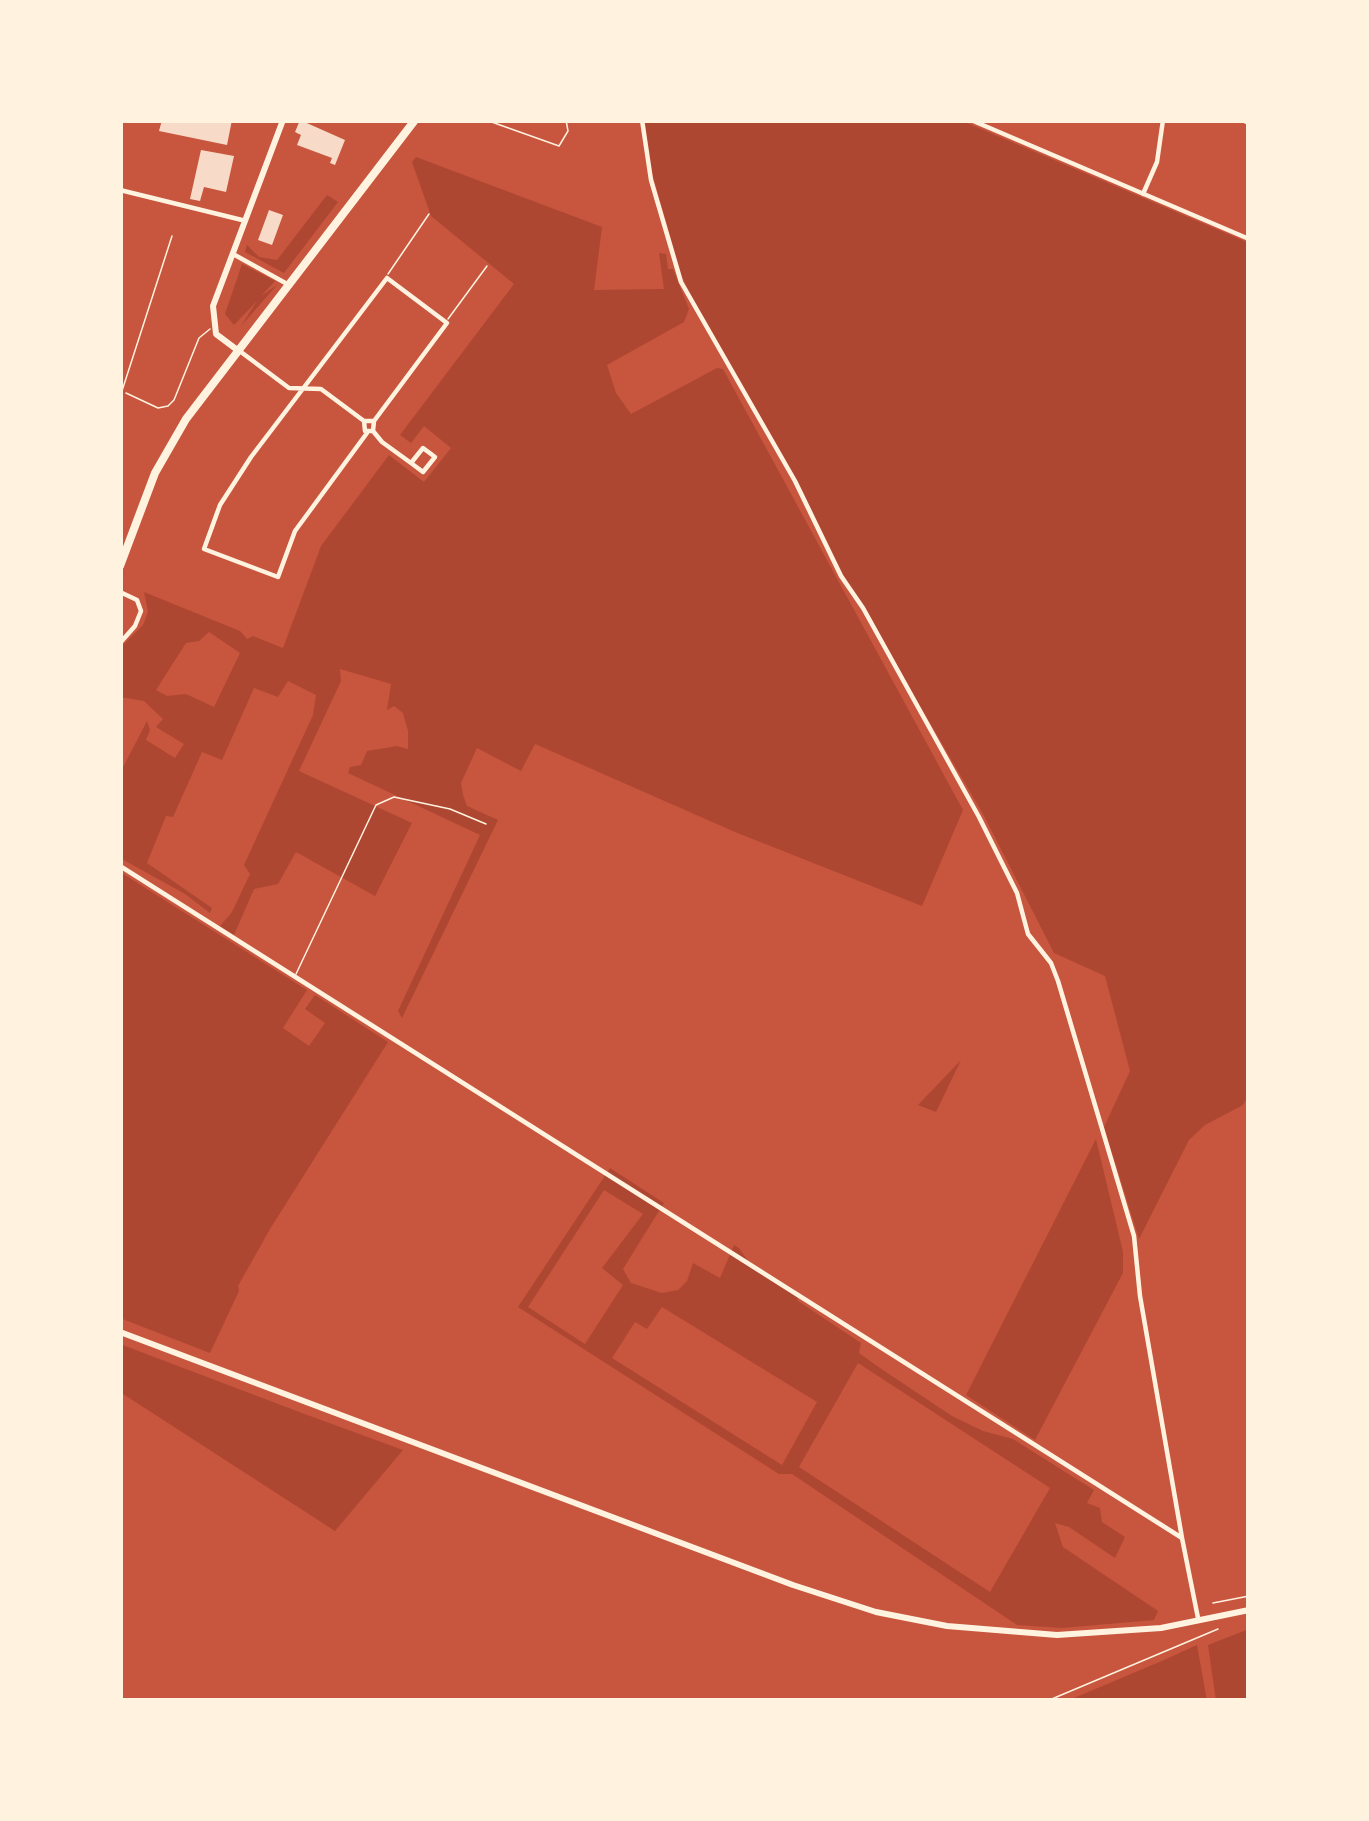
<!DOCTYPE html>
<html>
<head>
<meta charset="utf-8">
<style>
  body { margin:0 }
  #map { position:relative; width:1369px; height:1821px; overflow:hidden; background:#c8553d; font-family:"DejaVu Sans",sans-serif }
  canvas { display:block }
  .frame { position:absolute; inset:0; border:123px solid #fff3e0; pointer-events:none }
</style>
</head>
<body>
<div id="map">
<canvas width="1369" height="1821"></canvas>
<div class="frame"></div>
</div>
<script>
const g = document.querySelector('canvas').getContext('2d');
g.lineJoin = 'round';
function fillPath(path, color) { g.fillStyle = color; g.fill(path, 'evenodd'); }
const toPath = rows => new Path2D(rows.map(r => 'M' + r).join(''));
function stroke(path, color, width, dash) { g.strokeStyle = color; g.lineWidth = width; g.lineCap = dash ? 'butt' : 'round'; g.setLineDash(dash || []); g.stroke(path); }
const green = toPath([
  [645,120,960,120,1249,243,1249,1094,1243,1105,1205,1125,1189,1140,1139,1239,1104,1127,1130,1071,1105,976,1054,953,983,814,843,574,787,463,694,302,682,277,650,166],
  [416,157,602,227,594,290,664,289,659,253,666,254,668,269,673,269,689,309,684,322,607,365,616,393,631,414,717,368,723,369,963,810,922,906,735,832,535,744,521,771,477,748,461,783,463,795,467,806,498,820,402,1018,398,1011,480,835,348,773,350,767,361,765,367,751,397,746,408,749,408,731,403,713,394,706,387,710,391,684,340,669,341,681,299,771,412,823,375,896,296,852,278,884,254,889,234,935,220,926,232,912,250,874,244,865,313,715,316,695,288,681,278,697,254,688,222,760,202,752,173,817,166,816,147,863,212,908,210,913,185,894,120,858,120,773,147,721,150,730,146,740,175,758,184,744,156,727,163,719,144,701,120,697,120,648,143,625,148,612,144,592,240,631,247,639,253,636,283,648,321,546,389,455,424,482,451,448,424,426,411,443,400,435,514,284,431,216,412,162],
  [209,632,240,653,214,707,186,694,167,696,156,690,186,643,199,641],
  [327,195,338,202,284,273,245,252,247,245,259,257,277,260],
  [242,264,275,281,261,296,277,285,241,326,257,301,234,325,225,314],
  [120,872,307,990,283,1028,309,1046,325,1023,305,1009,315,995,388,1042,270,1229,238,1286,239,1291,210,1353,120,1318],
  [961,1060,936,1112,918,1105],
  [1096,1139,1123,1252,1123,1273,1035,1440,966,1395],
  [610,1168,664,1203,623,1269,631,1283,662,1293,678,1290,687,1281,693,1263,720,1278,734,1245,739,1248,748,1261,795,1290,798,1301,861,1343,859,1353,877,1366,952,1416,983,1431,1013,1439,1094,1490,1087,1503,1100,1508,1102,1522,1125,1537,1115,1558,1069,1527,1055,1523,1063,1547,1158,1611,1154,1620,1062,1628,1017,1625,792,1474,779,1474,518,1307],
  [604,1190,643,1214,602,1268,623,1285,585,1344,528,1307],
  [662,1307,817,1402,782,1465,612,1358,635,1322,647,1329],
  [858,1363,1050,1488,990,1592,799,1467],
  [120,1344,302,1413,403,1450,335,1531,120,1392],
  [1249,1629,1249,1701,1216,1701,1208,1645],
  [1197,1645,1207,1701,1067,1701,1164,1660]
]);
const building = toPath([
  [162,120,232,120,227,145,159,131],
  [300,120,345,140,335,165,330,163,332,158,297,145,301,135,295,132],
  [201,150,234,156,226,192,204,187,200,201,190,199],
  [269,210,283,215,272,245,258,240]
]);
const path = toPath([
  [1213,1603,1249,1596],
  [1047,1701,1218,1629]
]);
const service = toPath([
  [486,120,559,146,568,131,566,120],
  [388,274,429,214],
  [448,319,487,266],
  [126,393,158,408,168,406,174,400,199,338,210,329],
  [120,397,172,236],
  [296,974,376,805,394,797,450,809,486,824]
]);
const minor = toPath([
  [642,120,651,180,681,282,795,481,841,576,863,608,979,817,1017,893,1028,934,1051,963,1058,981,1134,1236,1140,1296,1182,1538],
  [971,120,1249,239],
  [1242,120,1249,123],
  [120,190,242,220],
  [1143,194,1157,162,1163,120],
  [233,254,289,285],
  [241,352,289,388,321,389,364,421,374,421,373,431],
  [364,421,365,431,373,431,382,442,411,463,423,472,435,457,423,448,411,463],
  [367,433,295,531,278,577,204,549,220,505,251,457,387,278,447,323,374,421],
  [120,592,137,600,141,611,135,626,120,643],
  [120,866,1182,1538,1198,1618]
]);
const secondary = toPath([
  [236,349,216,334,213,306,283,120],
  [120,1332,793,1585,876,1612,947,1626,1057,1635,1161,1628,1249,1610]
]);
const primary = toPath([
  [120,566,155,473,186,419,415,120]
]);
fillPath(green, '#ae4732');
fillPath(building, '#f7dbc8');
stroke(path, '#fff3e0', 1.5);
stroke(service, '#fff3e0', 1.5);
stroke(minor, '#fff3e0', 4.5);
stroke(secondary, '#fff3e0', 6);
stroke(primary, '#fff3e0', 8);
</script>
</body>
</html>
